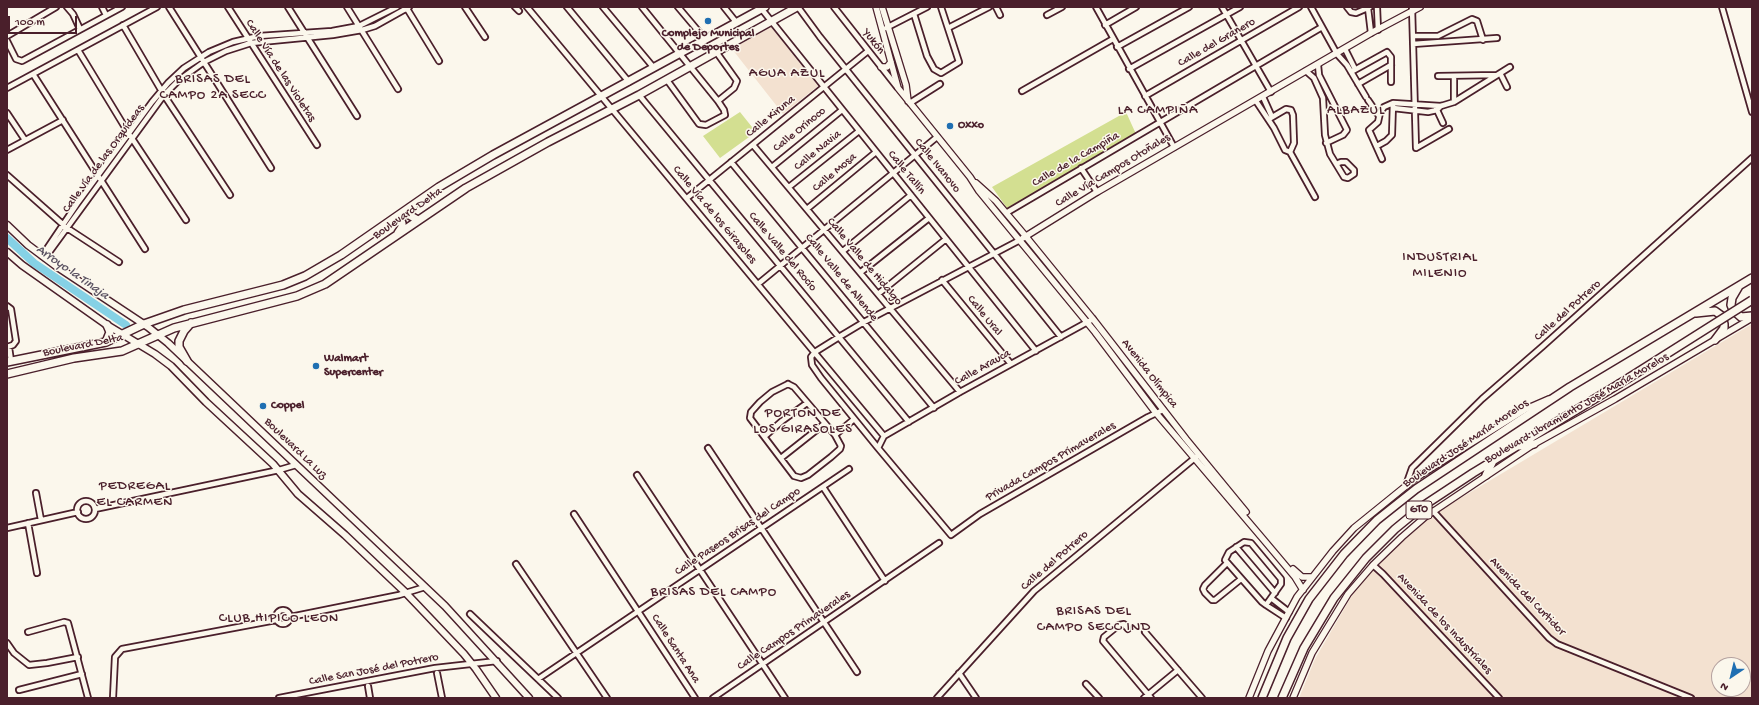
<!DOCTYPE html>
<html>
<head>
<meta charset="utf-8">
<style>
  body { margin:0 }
  #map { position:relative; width:1759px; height:705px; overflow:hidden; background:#fbf7ec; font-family:"Gochi Hand",sans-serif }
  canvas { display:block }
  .frame { position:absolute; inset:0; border:8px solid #4a1f2b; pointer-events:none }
  .north { position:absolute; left:1711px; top:657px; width:40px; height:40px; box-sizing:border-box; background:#fbf7ec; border:1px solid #b4a19f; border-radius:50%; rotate:215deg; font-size:11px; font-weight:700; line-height:16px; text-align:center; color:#4a1f2b }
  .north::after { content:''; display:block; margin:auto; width:14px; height:18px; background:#1f6fb2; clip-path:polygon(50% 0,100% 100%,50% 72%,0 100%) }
  .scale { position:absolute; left:8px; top:16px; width:69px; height:18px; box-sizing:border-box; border:2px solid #4a1f2b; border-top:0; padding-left:5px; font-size:12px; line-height:14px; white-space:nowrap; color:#4a1f2b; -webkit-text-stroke:3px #fbf7ec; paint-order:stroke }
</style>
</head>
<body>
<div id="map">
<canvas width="1759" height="705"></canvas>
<div class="frame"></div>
<div class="north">N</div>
<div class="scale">100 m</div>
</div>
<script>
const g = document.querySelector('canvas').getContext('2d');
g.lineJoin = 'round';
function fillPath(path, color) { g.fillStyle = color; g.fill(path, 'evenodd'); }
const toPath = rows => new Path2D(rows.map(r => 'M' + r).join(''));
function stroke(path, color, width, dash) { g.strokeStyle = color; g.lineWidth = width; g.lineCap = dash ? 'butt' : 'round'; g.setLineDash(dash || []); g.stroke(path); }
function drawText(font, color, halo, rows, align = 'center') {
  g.font = font + ' "Gochi Hand",sans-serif'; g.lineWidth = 3; g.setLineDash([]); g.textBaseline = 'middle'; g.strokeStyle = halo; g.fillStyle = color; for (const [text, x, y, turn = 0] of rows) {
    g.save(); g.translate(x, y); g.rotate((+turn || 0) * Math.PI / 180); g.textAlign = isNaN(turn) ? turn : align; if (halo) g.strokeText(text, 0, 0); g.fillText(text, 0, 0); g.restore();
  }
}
const built = toPath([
  [771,27,818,86,783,114,732,49],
  [1752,324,1752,698,1299,698,1315,659,1365,573,1434,514],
  [1719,665,1743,665,1743,689,1719,689]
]);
const green = toPath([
  [740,112,756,132,720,158,703,136],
  [1126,112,1136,134,1007,208,992,187]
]);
const river = toPath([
  [7,238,34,263,126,325]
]);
const minor = toPath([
  [67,7,73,14,80,29],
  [102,7,106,15],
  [169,7,271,168],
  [228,7,317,145],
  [288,7,357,116],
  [347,7,398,89],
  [406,7,439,61],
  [465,7,485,37],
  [515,7,519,11],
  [527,7,884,436],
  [567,7,629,82],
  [603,7,654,68],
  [642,7,718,101,724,110,725,115,706,125,699,124,667,80],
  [678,7,705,39],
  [724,7,736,22],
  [760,7,1036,351],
  [798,7,820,37,1061,337],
  [834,7,897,87],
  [996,7,1000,15],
  [1096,7,1174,147],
  [1222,7,1271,92],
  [1311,7,1337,54,1347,65,1366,97],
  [1347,7,1351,12,1356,13,1370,7],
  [1377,7,1378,30],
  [1412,7,1416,148,1449,129],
  [1722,7,1752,112],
  [1368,8,1371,33],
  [914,14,927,56,934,69,941,73,959,62,941,7],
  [1047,15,1062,7],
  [123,25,164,95,230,195],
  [1105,25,1136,7],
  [886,28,927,7],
  [948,28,989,7],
  [7,36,56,7],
  [1413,36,1438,36,1472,19,1477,21,1483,40],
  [7,41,16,59,22,61,122,7],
  [1413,44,1497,38],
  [1117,47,1189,7],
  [1345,49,1355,69],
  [78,50,129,134,186,220],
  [717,53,737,81,734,88,718,101],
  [1318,65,1319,75,1347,130,1343,135,1326,143],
  [1129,69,1240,7],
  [1306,71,1314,78,1323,98,1325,135,1330,154,1344,177,1348,178,1354,174,1354,170,1346,162,1341,162,1336,164],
  [1351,72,1387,52,1391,57,1391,82],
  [1500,73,1507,87],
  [33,74,145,249],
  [1438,76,1497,75],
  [1454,76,1454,102],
  [1358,84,1391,65],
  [7,88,157,7],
  [1022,91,1113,39],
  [639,95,909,422],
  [1145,96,1299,7],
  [1263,97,1272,117],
  [1368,100,1379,116],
  [1256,101,1274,128,1285,150,1290,152,1315,197],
  [910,103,940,84],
  [1393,108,1428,112,1437,110,1441,106],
  [1436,108,1443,123],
  [7,113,25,140],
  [1269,119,1286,109,1291,110,1293,115,1294,143,1290,152],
  [753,145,960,392],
  [1377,146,1386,141,1392,135,1393,103],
  [7,150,63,120],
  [1382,159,1369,130,1378,122,1380,113,1384,107,1393,103,1441,106,1454,102,1510,67],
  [731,162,934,408],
  [772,167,842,110],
  [1081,168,1097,192],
  [7,175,67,228,119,262],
  [789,187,859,131],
  [687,198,868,51],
  [807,209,876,152],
  [1006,213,1322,27],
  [843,251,911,195],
  [42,256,77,204,152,102,168,83,184,68,209,52,233,42,259,36,332,31,359,26,397,7],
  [45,258,164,95,179,80,204,62,226,51,251,43,333,35,362,30,375,26,409,7],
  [861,272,929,218],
  [942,280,1011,364],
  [758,284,937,137],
  [878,294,946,239],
  [7,306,11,309,16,341,13,345,7,347],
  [1093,319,960,392,884,436,878,448,951,535,980,514,1148,417,1163,410],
  [9,347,11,361],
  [788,384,794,387,800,394,835,435,841,446,840,449,831,457,808,475,801,478,794,476,750,418,751,412,760,402,772,392,788,384],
  [835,435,853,420],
  [765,436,782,421,807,403],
  [708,448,857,672],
  [878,448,821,378,812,365,811,357,815,352,839,337,864,322,1020,240],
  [781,458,824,424],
  [637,475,785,698],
  [1406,485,1412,468,1482,399,1543,346,1752,158],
  [823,487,885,581],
  [36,493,41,520],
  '77 510a9 9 0 1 1 18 0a9 9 0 1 1-18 0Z',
  [95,509,279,470,296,465],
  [1433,511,1549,638,1557,644,1691,698],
  [574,514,695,698],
  [28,523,37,573],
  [7,528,78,512],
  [1236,547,1275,593],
  [1227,563,1205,585,1203,589,1205,593,1212,600,1215,600,1241,579],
  [516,564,607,698],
  [1373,565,1383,574,1499,698],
  [1271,598,1289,612],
  [1266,605,1281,584,1281,579,1251,543,1244,542,1229,552,1225,560,1262,602,1266,605,1269,607,1286,618],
  '276 617a7 7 0 1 1 14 0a7 7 0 1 1-14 0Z',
  [470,614,558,698],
  [290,617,399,595,425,587],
  [1128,629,1124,624,1119,625,1104,637,1103,641,1151,698],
  [28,632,64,622,68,623,88,698],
  [1145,632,1202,698],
  [7,643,14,653,29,665,47,663,78,657],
  [437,673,442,698],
  [959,673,976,698],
  [538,679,849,469],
  [1086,684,1099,698],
  [368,686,370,698],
  [19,690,82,674],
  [113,698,115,657,122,649,276,620],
  [279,698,435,668,497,661],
  [713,698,939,543],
  [937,698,1034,591,1196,457],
  [1144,698,1178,670]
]);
const tertiary = toPath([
  [876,7,898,88,970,177,979,191,1095,332,1156,413,1263,539,1295,577,1303,590],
  [882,7,906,85,908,101],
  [881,67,887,67,891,62],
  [976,183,996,201,1023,233,1093,319,1186,439,1246,512],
  [1023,238,1097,192,1371,33,1420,7],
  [1293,569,1302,577,1312,577],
  [1249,698,1268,651,1297,597,1333,551,1354,528,1417,477,1526,409,1549,399],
  [1293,698,1312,653,1348,594,1373,565,1402,537,1425,517,1534,444,1615,399,1752,318]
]);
const secondary = toPath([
  [7,225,28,245,56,266,148,327,168,343,445,606,529,698],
  [7,252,22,265,107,325,155,354,171,366,206,402,273,464,298,494,345,535,406,593,464,654,476,669,496,698]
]);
const primary = toPath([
  [412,206,409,215,418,220],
  [390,222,397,221,402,223,402,227,398,233],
  [1739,286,1732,298,1731,305,1733,310,1741,317,1752,316],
  [1696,313,1715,311,1722,316,1724,324,1724,328,1715,340],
  [106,342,110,332,107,325],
  [187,361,179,347,179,341,184,331,191,323],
  [7,362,106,342,144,324,184,310,283,285,305,276,341,255,439,187,493,155,765,7],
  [7,374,74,358,122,351,174,328,297,296,325,284,466,188,548,142,639,95,797,7],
  [1519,446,1534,444],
  [1486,475,1493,461],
  [1262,698,1287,638,1309,599,1344,554,1377,520,1416,489,1570,387,1752,278],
  [1282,698,1304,648,1334,598,1366,558,1395,529,1423,506,1473,473,1619,384]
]);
const primaryBridge = toPath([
  [1619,384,1752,300]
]);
const markers = [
  [708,21,4,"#1f6fb2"],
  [950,126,4,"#1f6fb2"],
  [316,366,4,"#1f6fb2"],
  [263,406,4,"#1f6fb2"]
];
const shields = [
  [1419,510,26]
];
const shieldNames = [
  ["GTO",1419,510]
];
const poiNames = [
  ["Complejo Municipal",708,34,"center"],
  ["de Deportes",708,48,"center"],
  ["Oxxo",958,126],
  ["Walmart",324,359],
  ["Supercenter",324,373],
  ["Coppel",271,406]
];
const streetNames = [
  ["Yukón",873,42,52],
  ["Calle del Granero",1217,43,-30],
  ["Calle Vía de las Violetas",280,71,57],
  ["Calle Kiruna",771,117,-39],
  ["Calle Orinoco",800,130,-39],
  ["Calle Navia",818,151,-39],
  ["Calle Vía de las Orquídeas",104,159,-54],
  ["Calle de la Campiña",1076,160,-30],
  ["Calle Ivanovo",937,166,51],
  ["Calle Vía Campos Otoñales",1113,171,-31],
  ["Calle Mosa",835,173,-40],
  ["Calle Tallín",906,173,51],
  ["Boulevard Delta",408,214,-35],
  ["Calle Vía de los Girasoles",714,215,50],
  ["Calle Valle del Rocío",782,252,50],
  ["Calle Valle de Hidalgo",864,262,50],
  ["Calle Valle de Allende",841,278,51],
  ["Calle del Potrero",1568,311,-42],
  ["Calle Ural",984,316,51],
  ["Boulevard Delta",83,346,-11],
  ["Calle Arauca",983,368,-29],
  ["Avenida Olímpica",1149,374,52],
  ["Boulevard Libramiento José María Morelos",1577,409,-30],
  ["Boulevard José María Morelos",1466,444,-34],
  ["Boulevard La Luz",295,449,44],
  ["Privada Campos Primaverales",1051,462,-30],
  ["Calle Paseos Brisas del Campo",738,532,-34],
  ["Calle del Potrero",1055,561,-41],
  ["Avenida del Curtidor",1527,597,46],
  ["Avenida de los Industriales",1444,624,47],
  ["Calle Campos Primaverales",794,631,-34],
  ["Calle Santa Ana",675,649,57],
  ["Calle San José del Potrero",374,670,-11]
];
const waterNames = [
  ["Arroyo la Tinaja",72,273,35]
];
const quarterNames = [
  ["AGUA AZUL",787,74],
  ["BRISAS DEL",213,80],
  ["CAMPO 2A SECC",213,96],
  ["LA CAMPIÑA",1158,111],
  ["ALBAZUL",1356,111],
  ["INDUSTRIAL",1440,258],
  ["MILENIO",1440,274],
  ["PORTON DE",803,414],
  ["LOS GIRASOLES",803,430],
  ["PEDREGAL",135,487],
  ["EL CARMEN",135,503],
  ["BRISAS DEL CAMPO",714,593],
  ["BRISAS DEL",1094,612],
  ["CAMPO SECC IND",1094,628],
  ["CLUB HIPICO LEON",279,619]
];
fillPath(built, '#f3e1d0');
fillPath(green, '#d3df91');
stroke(river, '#85d1e5', 8);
stroke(minor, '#4a1f2b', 8);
stroke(tertiary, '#4a1f2b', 8);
stroke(secondary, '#4a1f2b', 9);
stroke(primary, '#4a1f2b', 10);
stroke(minor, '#fbf7ec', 4.5);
stroke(tertiary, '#fbf7ec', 5.5);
stroke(secondary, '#fbf7ec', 6);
stroke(primary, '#fbf7ec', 7);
stroke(primaryBridge, '#4a1f2b', 10, []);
stroke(primaryBridge, '#fbf7ec', 7);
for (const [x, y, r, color] of markers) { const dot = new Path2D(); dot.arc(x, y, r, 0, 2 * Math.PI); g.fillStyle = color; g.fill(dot); stroke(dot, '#fbf7ec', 1.5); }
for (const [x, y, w] of shields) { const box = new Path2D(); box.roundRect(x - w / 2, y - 9, w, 18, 3); g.fillStyle = '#fbf7ec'; g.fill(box); stroke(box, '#4a1f2b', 1); }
drawText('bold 11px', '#4a1f2b', null, shieldNames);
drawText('bold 12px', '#4a1f2b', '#fbf7ec', poiNames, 'left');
drawText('12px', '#4a1f2b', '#fbf7ec', streetNames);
drawText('italic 13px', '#5c5463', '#fbf7ec', waterNames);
g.letterSpacing = '1px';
drawText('14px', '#4a1f2b', '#fbf7ec', quarterNames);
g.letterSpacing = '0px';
</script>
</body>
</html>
